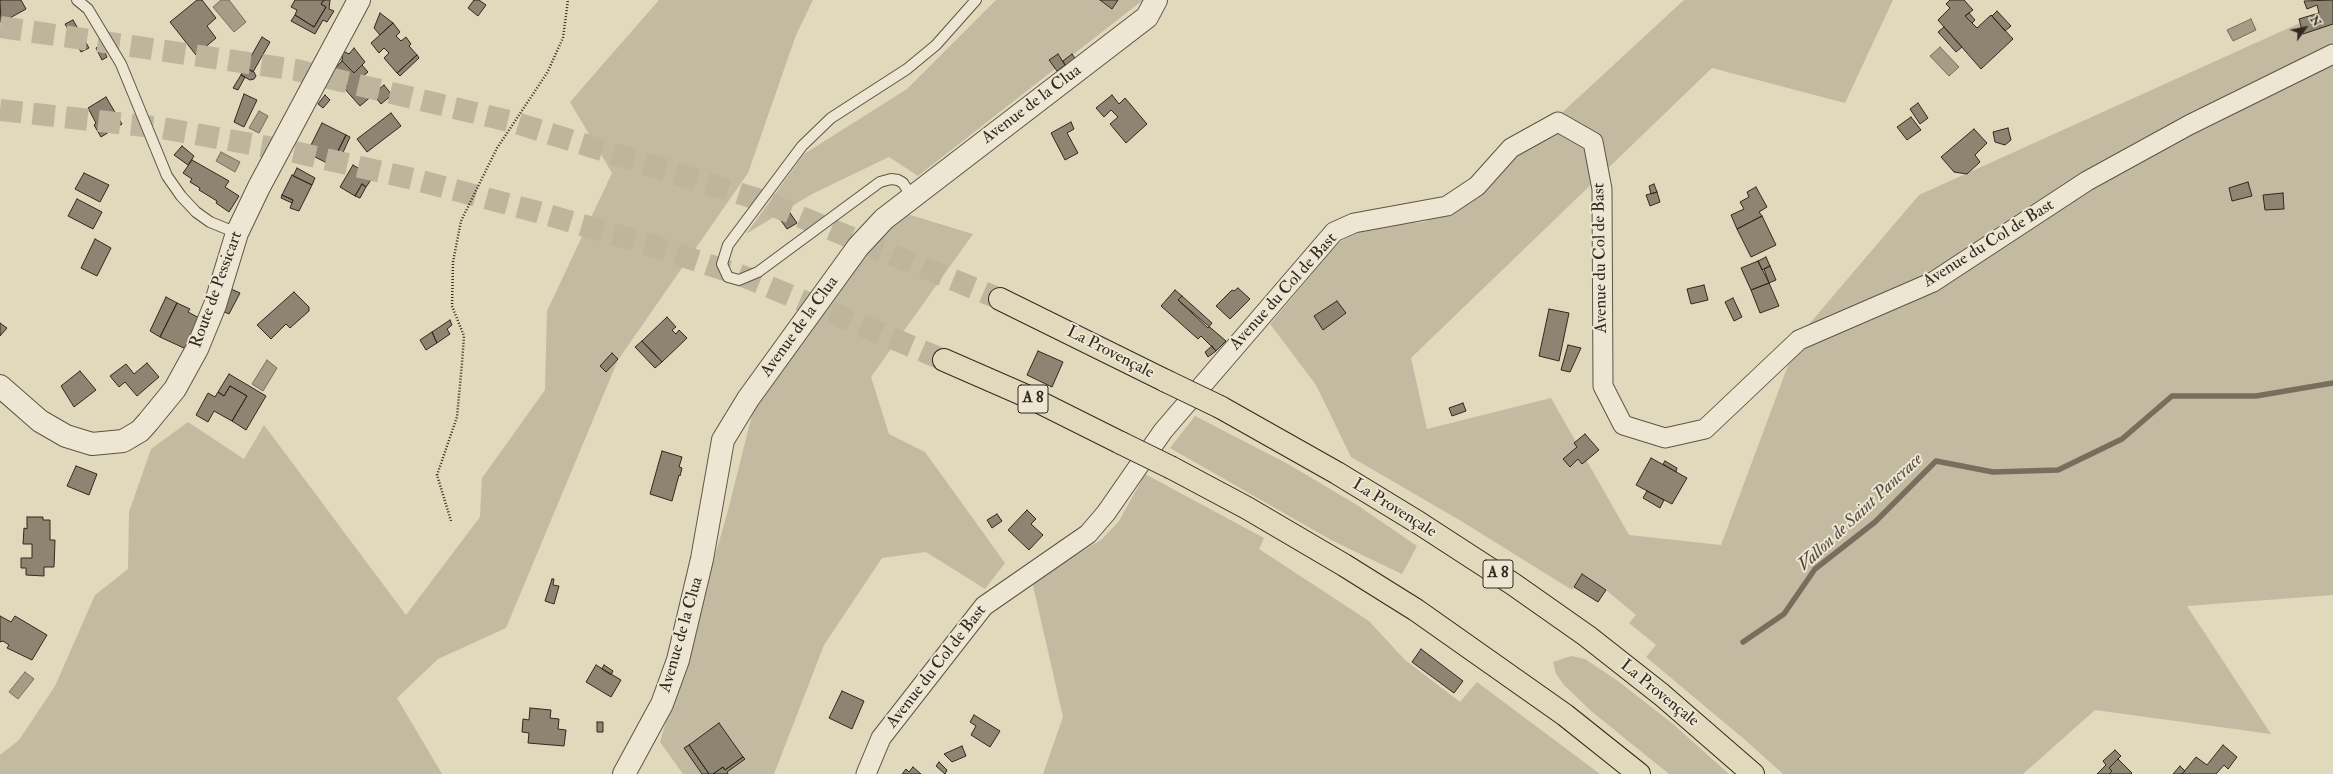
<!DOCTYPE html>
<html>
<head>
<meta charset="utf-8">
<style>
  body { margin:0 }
  #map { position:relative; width:2333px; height:774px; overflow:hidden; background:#e1d9bb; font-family:"IM FELL Double Pica",serif }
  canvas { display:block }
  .north { position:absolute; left:2285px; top:8px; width:40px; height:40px; -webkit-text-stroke:3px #ece6d3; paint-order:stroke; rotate:57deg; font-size:11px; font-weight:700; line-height:16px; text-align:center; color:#322820 }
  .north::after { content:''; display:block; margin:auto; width:14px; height:18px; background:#322820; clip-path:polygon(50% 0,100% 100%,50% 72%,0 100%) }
</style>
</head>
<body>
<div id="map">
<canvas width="2333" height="774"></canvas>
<div class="north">N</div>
</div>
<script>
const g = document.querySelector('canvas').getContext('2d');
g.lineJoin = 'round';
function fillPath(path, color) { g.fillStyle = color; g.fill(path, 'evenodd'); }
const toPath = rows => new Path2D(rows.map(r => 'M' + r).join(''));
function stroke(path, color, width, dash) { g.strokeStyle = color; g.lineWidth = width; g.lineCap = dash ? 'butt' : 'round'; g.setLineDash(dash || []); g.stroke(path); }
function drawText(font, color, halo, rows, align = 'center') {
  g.font = font + ' "IM FELL Double Pica",serif'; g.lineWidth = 4; g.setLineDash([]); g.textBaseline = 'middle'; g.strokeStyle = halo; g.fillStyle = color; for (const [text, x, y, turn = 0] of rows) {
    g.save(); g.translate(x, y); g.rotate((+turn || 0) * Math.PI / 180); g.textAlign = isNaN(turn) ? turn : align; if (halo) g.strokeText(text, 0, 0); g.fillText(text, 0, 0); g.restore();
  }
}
const green = toPath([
  [659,0,813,0,796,35,748,173,618,360,506,628,438,659,397,698,442,774,0,774,0,755,19,740,55,686,95,595,128,569,129,512,151,449,188,422,244,459,264,425,406,615,480,517,482,478,545,390,547,311,612,173,570,102],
  [996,0,1143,0,918,176,889,157,812,194,746,234,804,154,907,89],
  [1684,0,1893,0,1845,103,1712,68,1411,358,1427,429,1551,398,1629,535,1721,545,1799,336,1919,195,2333,8,2333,595,2187,606,2271,734,2095,710,2023,774,1783,774,1744,739,1646,657,1656,645,1629,623,1636,615,1606,590,1582,574,1572,590,1461,521,1351,457,1316,385,1270,324,1339,242,1370,227,1424,222,1464,203],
  [907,214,973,234,871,377,889,434,925,452,1005,563,985,589,926,552,882,558,824,645,774,774,683,774,660,742,726,518,754,407,883,229],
  [1195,416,1288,464,1357,505,1417,546,1402,574,1331,540,1170,448],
  [1145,474,1264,538,1259,549,1369,621,1405,660,1460,702,1477,682,1600,774,1043,774,1063,717,1032,581,1101,540,1119,521],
  [1571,656,1585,659,1618,681,1673,724,1729,774,1669,774,1591,711,1564,685,1556,674,1553,662]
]);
const water = toPath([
  [221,0,229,0,246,22,234,32,213,7,221,0],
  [2251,19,2256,30,2233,41,2227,30,2251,19],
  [1940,47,1959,67,1949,76,1930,56,1940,47],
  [259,111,268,116,259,133,249,128,259,111],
  [221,152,240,162,235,172,216,161,221,152],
  [267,360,277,368,263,391,252,384,267,360],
  [25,672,34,679,18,699,9,692,25,672]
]);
const stream = toPath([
  [1743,642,1784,614,1815,569,1875,522,1936,461,1993,472,2058,470,2122,439,2172,396,2256,396,2333,383]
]);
const building = toPath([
  [0,0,21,0,26,9,1,23,0,0],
  [197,0,202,0,216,18,207,26,216,38,196,55,170,22,197,0],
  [295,0,324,0,321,4,326,7,314,27,295,15,297,10,291,7,295,0],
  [324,0,330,0,329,9,334,11,327,22,323,20,315,34,291,21,295,15,314,27,326,7,321,4,324,0],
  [474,0,479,0,486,5,478,16,468,8,474,0],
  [1100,0,1118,0,1112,9,1100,0],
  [1950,0,1964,0,1973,10,1965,16,1977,28,1991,15,2013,39,1981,69,1938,20,1950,8,1946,4,1950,0],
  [2333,0,2333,24,2303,34,2299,19,2319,13,2317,5,2307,9,2304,1,2333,0],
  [1997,11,2011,26,2005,31,1992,16,1997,11],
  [380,13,393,23,380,35,374,28,380,13],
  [1969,13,1975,20,1972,23,1965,16,1969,13],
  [73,20,89,48,81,52,65,24,73,20],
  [393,23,400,32,396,36,401,41,406,37,411,44,409,46,417,55,397,73,384,58,389,53,384,48,379,53,371,43,393,23],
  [1944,27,1962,47,1956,52,1938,32,1944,27],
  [262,37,270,42,253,72,245,67,262,37],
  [101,45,107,57,102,60,96,48,101,45],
  [354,48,365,62,354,73,342,61,343,51,349,54,354,48],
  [1058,54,1065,65,1057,71,1049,60,1058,54],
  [1072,54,1077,61,1071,65,1065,65,1063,61,1072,54],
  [417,55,419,58,400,76,397,73,417,55],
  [342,61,354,73,362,65,368,72,360,79,374,94,360,106,344,88,347,86,332,72,342,61],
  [245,67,254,72,256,76,254,79,250,80,241,75,245,67],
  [241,75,245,77,238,90,233,88,241,75],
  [384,85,392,95,381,104,373,94,384,85],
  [244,94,257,100,244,127,234,122,244,94],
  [325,95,330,100,323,108,318,104,325,95],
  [1112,95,1119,104,1125,98,1147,124,1126,143,1110,124,1118,117,1111,110,1104,117,1096,108,1112,95],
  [106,97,122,124,101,137,94,125,96,123,88,108,106,97],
  [1918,103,1928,118,1920,124,1910,109,1918,103],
  [391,113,401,126,367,152,357,139,391,113],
  [1911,117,1921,130,1907,140,1897,127,1911,117],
  [1071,122,1074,129,1067,133,1078,153,1065,160,1051,133,1071,122],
  [322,123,346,135,331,165,307,153,322,123],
  [2008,128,2011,140,2005,145,1995,142,1993,132,2008,128],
  [1974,129,1987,143,1975,155,1980,162,1967,174,1954,172,1941,157,1974,129],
  [346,135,350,137,336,168,331,165,346,135],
  [182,146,194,156,188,165,174,155,182,146],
  [192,160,229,181,225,187,239,196,229,212,216,203,217,201,199,190,200,188,190,182,192,179,183,173,192,160],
  [353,165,373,177,366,187,362,184,355,196,340,187,353,165],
  [297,168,315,178,312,185,293,176,297,168],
  [84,173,109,185,100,202,75,189,84,173],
  [292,175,312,185,299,211,290,208,293,200,282,195,292,175],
  [2248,182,2252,196,2232,201,2229,188,2248,182],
  [362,184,366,187,360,198,355,196,362,184],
  [1654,184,1657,192,1651,194,1649,186,1654,184],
  [1756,187,1767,207,1759,212,1762,216,1737,229,1731,215,1744,209,1740,202,1749,197,1747,192,1756,187],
  [1657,192,1660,202,1650,206,1646,195,1657,192],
  [2283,193,2284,209,2265,210,2263,195,2283,193],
  [282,195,293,200,292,203,281,198,282,195],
  [77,199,102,212,93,229,68,216,77,199],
  [790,213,797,223,787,229,780,219,790,213],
  [1762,216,1776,245,1751,257,1737,229,1762,216],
  [95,239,111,248,97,276,81,268,95,239],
  [1766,257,1770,266,1762,270,1758,261,1766,257],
  [1758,261,1769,283,1751,290,1741,268,1758,261],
  [1770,266,1776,280,1769,283,1764,269,1770,266],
  [1769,283,1779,306,1760,313,1751,290,1769,283],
  [1704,285,1708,300,1691,304,1687,289,1704,285],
  [1238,288,1250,299,1230,319,1216,306,1232,290,1234,291,1238,288],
  [231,289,240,293,229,314,220,310,231,289],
  [1175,290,1182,296,1178,300,1226,341,1216,351,1201,336,1198,339,1161,306,1175,290],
  [294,292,309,307,309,311,290,328,286,324,271,339,257,325,294,292],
  [1182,296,1212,323,1208,328,1178,300,1182,296],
  [166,297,177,303,160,337,150,331,166,297],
  [1733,298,1742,317,1734,321,1725,302,1733,298],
  [1337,301,1346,313,1323,330,1314,316,1337,301],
  [177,303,190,309,188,312,201,319,186,349,160,337,177,303],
  [1549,309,1569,313,1559,361,1539,356,1549,309],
  [667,317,676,327,672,330,676,334,679,330,687,338,662,362,642,341,667,317],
  [450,320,452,325,447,329,450,334,437,343,432,332,450,320],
  [0,323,7,328,0,336,0,323],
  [432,332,437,343,426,350,420,340,432,332],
  [642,341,662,362,655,368,635,347,642,341],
  [1568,345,1581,348,1570,372,1561,370,1568,345],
  [1212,346,1216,351,1208,357,1205,352,1212,346],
  [1038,351,1063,362,1052,387,1027,375,1038,351],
  [612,353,618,359,606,372,600,366,612,353],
  [147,363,159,377,137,396,125,382,119,387,110,376,126,364,134,374,147,363],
  [80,371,96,390,74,407,61,386,80,371],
  [229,374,266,396,246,430,232,421,247,396,230,386,224,396,218,392,229,374],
  [230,386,247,396,232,421,214,411,208,422,196,415,208,393,215,397,218,392,224,396,230,386],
  [1463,403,1466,411,1452,416,1449,408,1463,403],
  [1585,434,1599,450,1582,464,1578,459,1570,467,1563,459,1577,447,1574,443,1585,434],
  [662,451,682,457,679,467,682,468,680,476,679,475,672,501,650,494,662,451],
  [1651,458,1687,478,1672,504,1636,485,1651,458],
  [1665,461,1677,468,1676,472,1663,464,1665,461],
  [76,466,97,474,89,495,67,486,76,466],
  [1647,491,1664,500,1660,508,1643,498,1647,491],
  [1027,510,1036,519,1031,524,1043,535,1029,550,1008,530,1027,510],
  [997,514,1002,521,992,528,987,520,997,514],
  [27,517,43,517,43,520,50,520,50,540,55,540,54,567,44,567,44,576,26,575,26,568,21,568,21,558,32,558,32,544,23,544,24,528,27,529,27,517],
  [1582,574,1606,590,1598,602,1574,587,1582,574],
  [552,579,554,579,553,585,559,586,554,604,545,601,552,579],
  [0,616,11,622,15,616,47,635,32,660,7,648,9,645,3,641,0,642,0,616],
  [1421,649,1463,681,1454,693,1412,662,1421,649],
  [596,665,621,680,611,697,586,682,596,665],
  [604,665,613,671,611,675,602,669,604,665],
  [842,691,864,701,852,729,829,718,842,691],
  [530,708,551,710,550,718,559,719,558,729,566,730,564,746,528,743,529,733,522,732,523,719,529,720,530,708],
  [974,715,1000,731,990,747,971,735,976,726,970,722,974,715],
  [597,722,603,722,603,732,597,732,597,722],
  [719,723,743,757,725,770,723,767,713,774,709,774,689,745,719,723],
  [689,745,709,774,702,774,684,748,689,745],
  [2223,745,2237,757,2228,769,2224,765,2216,774,2182,774,2196,757,2207,765,2223,745],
  [962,746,966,756,952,762,944,754,962,746],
  [2115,750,2121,756,2109,768,2112,771,2109,774,2097,774,2106,765,2103,761,2115,750],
  [743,757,745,759,727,772,728,774,713,774,723,767,725,770,743,757],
  [2118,759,2132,773,2131,774,2109,774,2112,771,2109,768,2118,759],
  [939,762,947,770,945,774,936,766,939,762],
  [2180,766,2185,771,2182,774,2173,774,2180,766],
  [913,767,921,774,902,774,906,769,909,772,913,767]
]);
const motorwayTunnel = toPath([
  [0,27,296,70,513,122,757,199,1000,299],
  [0,110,162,128,290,151,413,179,538,212,647,244,748,278,944,360]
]);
const path = toPath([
  [451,521,437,475,457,417,462,363,464,336,452,306,453,262,461,221,497,148,547,73,563,38,568,0]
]);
const service = toPath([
  [77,0,88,9,121,64,167,176,181,196,196,212,210,222,237,233],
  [912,197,903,183,898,180,891,179,880,182,758,272,739,280,728,277,722,264,728,245,802,146,831,118,907,69,936,45,976,0]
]);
const minor = toPath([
  [866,774,881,738,984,606,1088,534,1106,513,1163,431,1334,232,1354,223,1447,206,1477,186,1511,148,1558,122,1593,142,1602,189,1603,386,1623,425,1665,438,1705,429,1799,340,1933,282,2087,181,2189,125,2333,54]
]);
const tertiary = toPath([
  [0,386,40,421,66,436,92,444,123,441,140,431,148,422,175,389,197,349,215,305,237,233,259,187,359,0],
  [624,774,662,704,678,660,702,559,723,440,748,399,858,247,884,219,1147,17,1156,0]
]);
const motorway = toPath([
  [1000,299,1166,381],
  [944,360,1031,398,1121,443],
  [1220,407,1337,473,1419,523,1513,584,1587,636,1662,695,1753,774],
  [1172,468,1247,508,1344,565,1416,610,1565,715,1639,774]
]);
const motorwayBridge = toPath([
  [1166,381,1220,407],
  [1121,443,1172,468]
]);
const shields = [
  [1033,399,30],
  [1498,574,30]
];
const shieldNames = [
  ["A 8",1033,399],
  ["A 8",1498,574]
];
const streetNames = [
  ["Avenue de la Clua",1032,105,-37],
  ["Avenue du Col de Bast",1989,244,-32],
  ["Avenue du Col de Bast",1601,258,-91],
  ["Route de Pessicart",217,290,-70],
  ["Avenue du Col de Bast",1284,292,-48],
  ["Avenue de la Clua",800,327,-54],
  ["La Provençale",1110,353,27],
  ["La Provençale",1394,509,32],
  ["Avenue de la Clua",682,635,-74],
  ["Avenue du Col de Bast",937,667,-52],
  ["La Provençale",1659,694,39]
];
const waterNames = [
  ["Vallon de Saint Pancrace",1861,513,-43]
];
fillPath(green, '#c3bba1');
fillPath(water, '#a69d86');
stroke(water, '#786e5d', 1);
stroke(stream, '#786e5d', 5.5);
fillPath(building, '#8d8471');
stroke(building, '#322820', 1);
stroke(motorwayTunnel, '#beb69c', 22, [22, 11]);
stroke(service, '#5e5447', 12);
stroke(minor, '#5e5447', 21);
stroke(tertiary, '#5e5447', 24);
stroke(motorway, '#322820', 24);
stroke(path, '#322820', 2.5, [1, 2]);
stroke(service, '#ece6d3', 10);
stroke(minor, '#ece6d3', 19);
stroke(tertiary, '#ece6d3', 22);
stroke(motorway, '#e1d9bb', 22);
stroke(motorwayBridge, '#322820', 24, []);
stroke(motorwayBridge, '#e1d9bb', 22);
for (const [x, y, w] of shields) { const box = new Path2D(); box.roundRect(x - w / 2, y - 14, w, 28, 3); g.fillStyle = '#ece6d3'; g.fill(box); stroke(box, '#322820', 1); }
drawText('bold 16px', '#322820', null, shieldNames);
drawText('17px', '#322820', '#ece6d3', streetNames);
drawText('italic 18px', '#554b3f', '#ece6d3', waterNames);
</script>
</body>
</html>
